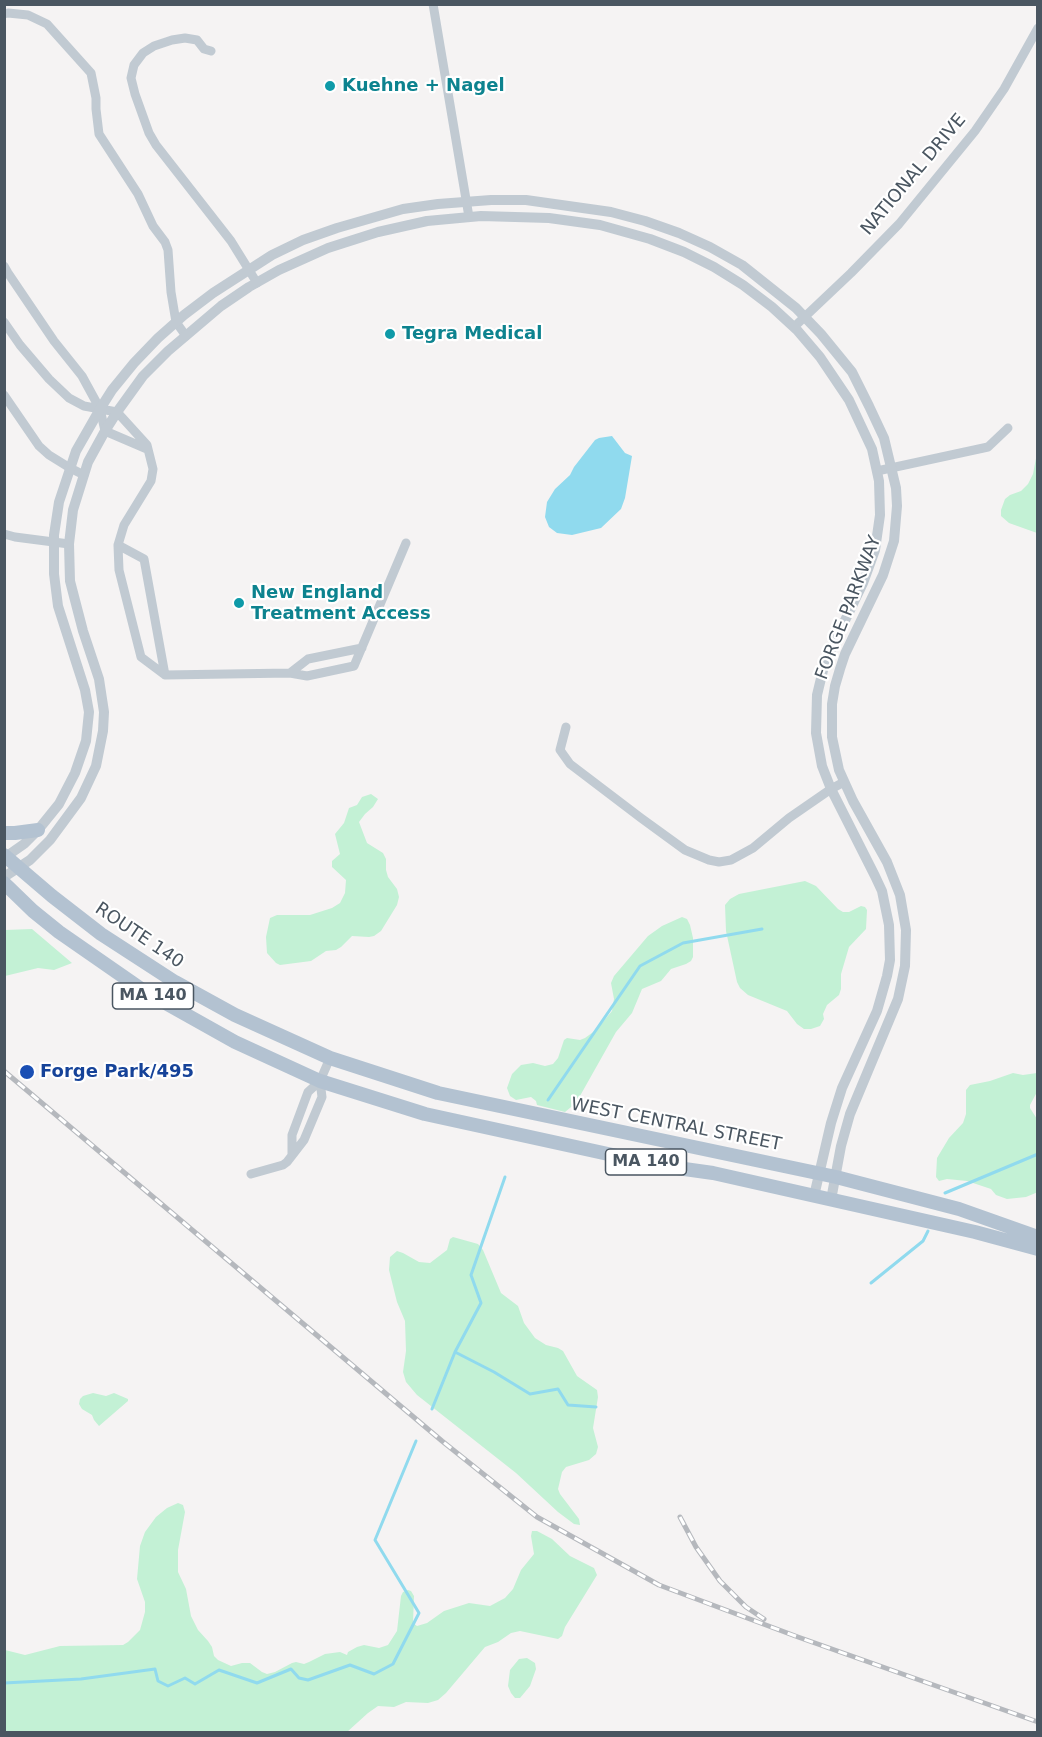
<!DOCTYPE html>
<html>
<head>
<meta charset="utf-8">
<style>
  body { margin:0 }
  #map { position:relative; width:1042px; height:1737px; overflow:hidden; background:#f5f3f3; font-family:"DejaVu Sans",sans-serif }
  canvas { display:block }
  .frame { position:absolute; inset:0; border:6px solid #4a5661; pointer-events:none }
</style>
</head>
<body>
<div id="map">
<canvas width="1042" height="1737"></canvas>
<div class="frame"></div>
</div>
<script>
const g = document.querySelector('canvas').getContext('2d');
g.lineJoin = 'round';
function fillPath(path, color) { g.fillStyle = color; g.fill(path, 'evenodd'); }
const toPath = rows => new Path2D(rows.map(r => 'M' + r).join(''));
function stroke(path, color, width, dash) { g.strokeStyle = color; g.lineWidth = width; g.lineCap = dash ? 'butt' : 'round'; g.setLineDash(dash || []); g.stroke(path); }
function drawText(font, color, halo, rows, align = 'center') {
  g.font = font + ' "DejaVu Sans",sans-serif'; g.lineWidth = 4.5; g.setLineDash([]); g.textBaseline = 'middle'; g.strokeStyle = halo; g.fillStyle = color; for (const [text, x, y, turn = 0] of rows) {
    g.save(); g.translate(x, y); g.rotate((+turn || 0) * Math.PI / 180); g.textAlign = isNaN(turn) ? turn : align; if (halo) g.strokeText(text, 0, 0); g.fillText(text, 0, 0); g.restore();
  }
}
const green = toPath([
  [1037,453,1037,533,1009,523,1001,516,1001,510,1005,499,1010,495,1021,491,1028,484,1033,474],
  [371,794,378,799,373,807,365,814,359,822,367,843,383,853,386,859,386,870,388,877,397,889,399,897,397,905,381,931,374,936,369,937,352,936,341,947,336,950,326,951,311,961,280,965,276,963,267,953,266,937,270,918,277,915,310,915,332,908,340,903,345,893,346,880,332,867,332,861,340,854,335,834,344,823,349,808,357,805,362,797],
  [805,881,816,886,838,909,843,912,849,912,861,906,865,907,867,910,866,929,849,947,841,974,841,989,839,995,827,1005,823,1014,824,1019,820,1026,811,1029,804,1029,797,1024,787,1011,748,995,740,988,737,982,726,931,725,905,730,899,739,894],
  [682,917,687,919,690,925,693,938,693,957,691,961,686,964,671,969,661,981,642,989,632,1013,616,1032,576,1103,565,1112,537,1105,536,1101,531,1097,516,1100,510,1096,507,1088,512,1074,521,1065,533,1063,545,1066,553,1064,558,1058,564,1040,567,1038,580,1040,585,1038,596,1030,612,1011,614,999,611,983,614,976,648,936,662,926],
  [32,929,72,963,54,970,38,968,5,976,5,930],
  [1013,1073,1023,1075,1037,1073,1037,1092,1030,1105,1030,1108,1037,1119,1038,1192,1026,1197,1007,1199,996,1195,991,1189,967,1181,947,1179,939,1181,936,1177,937,1158,949,1138,963,1123,966,1114,966,1090,970,1085,990,1081],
  [453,1237,478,1244,483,1250,501,1293,518,1306,524,1323,535,1338,546,1345,558,1348,563,1351,577,1376,597,1390,598,1397,593,1428,598,1447,596,1454,589,1460,566,1467,562,1472,558,1489,560,1494,579,1519,580,1525,574,1524,558,1512,516,1473,417,1395,406,1382,403,1372,406,1351,405,1321,397,1302,389,1270,390,1257,397,1251,403,1253,419,1262,430,1263,447,1250,450,1239],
  [93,1393,106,1396,114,1393,128,1399,128,1401,99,1426,94,1420,92,1415,82,1409,79,1404,80,1399,83,1396],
  [178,1503,183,1505,185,1512,178,1550,178,1572,186,1589,191,1616,198,1630,208,1641,212,1647,214,1656,218,1660,231,1666,242,1663,250,1663,262,1672,267,1674,275,1672,292,1663,296,1662,304,1664,309,1662,325,1654,340,1652,347,1655,348,1652,357,1647,364,1645,379,1648,388,1645,397,1631,401,1596,403,1592,408,1590,411,1591,414,1596,413,1623,417,1626,427,1623,444,1611,469,1603,490,1606,505,1598,513,1589,521,1570,534,1554,531,1536,532,1531,537,1531,552,1539,570,1556,594,1568,597,1575,565,1627,562,1636,558,1639,520,1631,511,1633,498,1642,485,1647,446,1693,438,1700,428,1703,406,1702,394,1707,378,1706,368,1713,347,1732,5,1732,5,1650,25,1655,60,1646,123,1645,128,1642,140,1630,145,1612,145,1602,137,1579,140,1546,145,1532,156,1517,167,1508],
  [527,1658,535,1663,536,1669,530,1686,520,1698,515,1698,511,1693,508,1686,510,1670,519,1659]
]);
const water = toPath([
  [612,436,625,453,632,456,625,498,621,509,601,528,572,535,557,533,549,527,545,517,547,502,555,489,570,475,574,467,595,440,599,438]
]);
const stream = toPath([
  [548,1100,640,966,683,943,762,929],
  [945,1193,1038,1154],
  [871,1283,923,1241,928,1231],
  [455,1352,494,1372,530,1394,558,1389,568,1405,596,1407],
  [432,1409,455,1352,481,1303,471,1275,505,1177],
  [4,1683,81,1679,155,1669,158,1681,168,1686,185,1678,195,1684,219,1670,257,1683,291,1669,299,1678,308,1680,350,1665,374,1674,393,1664,419,1613,375,1540,416,1441]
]);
const minor = toPath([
  [433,4,469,217],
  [4,14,8,13,28,15,47,24,91,73,96,98,96,109,99,134,138,194,153,226,165,242,168,250,171,292,176,322,186,336],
  [211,51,204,49,197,40,185,38,172,40,154,46,143,53,134,65,131,78,135,94,149,133,156,145,231,241,257,283],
  [4,266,8,273,54,341,82,376,100,409,105,431,147,449],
  [4,322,20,345,49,379,69,398,84,406,117,412,147,445,153,469,151,481,124,525,118,545,119,570,141,657,165,675,290,673,307,676,354,666,406,543],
  [794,327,851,273,899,224,975,131,1004,89,1038,28],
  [4,395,39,446,49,455,70,468,84,475],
  [877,471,988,447,1008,428],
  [4,534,15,537,69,544],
  [118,545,144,559,165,675],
  [290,673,308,659,362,648],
  [566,727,560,750,570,764,641,818,685,850,709,860,719,862,731,860,753,848,789,818,831,789,844,782],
  [292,1155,292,1135,308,1092,320,1081,330,1058],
  [251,1174,283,1165,287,1162,304,1140,322,1097,320,1081]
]);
const tertiary = toPath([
  [4,858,24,844,38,830,59,804,75,773,86,741,89,712,85,690,58,606,54,574,54,535,59,502,76,451,100,409,112,390,134,363,158,338,184,315,213,293,272,255,303,240,337,228,403,209,438,204,491,200,526,200,611,212,645,221,679,233,710,247,742,265,796,308,821,334,852,372,869,406,884,438,896,488,897,506,894,541,883,575,845,654,840,669,835,686,832,704,832,737,839,770,853,801,887,862,900,895,906,930,905,966,898,999,850,1114,841,1146,831,1200],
  [4,877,30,860,50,840,81,798,96,766,103,731,104,712,99,679,83,631,70,581,69,544,73,510,88,462,105,431,117,412,143,376,168,351,221,306,249,287,279,270,328,248,378,232,427,221,481,216,549,218,600,225,650,239,684,252,714,267,743,285,772,307,797,330,820,357,849,400,872,449,879,481,880,515,875,550,863,583,825,662,817,695,816,733,822,766,831,789,875,876,882,891,889,925,890,960,887,976,877,1011,842,1088,831,1123,814,1196]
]);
const primary = toPath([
  [4,833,15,833,38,830],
  [4,855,52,896,101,934,175,982,235,1015,330,1058,438,1093,836,1177,959,1209,1038,1237],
  [4,883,33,911,59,932,144,991,235,1042,320,1081,425,1114,663,1166,713,1173,975,1232,1038,1249]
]);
const rail = toPath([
  [4,1071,442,1441,537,1517,659,1585,798,1637,1038,1722],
  [680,1517,696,1547,720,1581,746,1607,764,1619]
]);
const markers = [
  [330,86,6,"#0f9aa8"],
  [390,334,6,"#0f9aa8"],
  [239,603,6,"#0f9aa8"],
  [27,1072,8,"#1a4fb4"]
];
const shields = [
  [153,996,81],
  [646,1162,81]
];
const shieldNames = [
  ["MA 140",153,996],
  ["MA 140",646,1162]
];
const cultureNames = [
  ["Kuehne + Nagel",342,86],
  ["Tegra Medical",402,334],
  ["New England",251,593],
  ["Treatment Access",251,614]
];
const streetNames = [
  ["NATIONAL DRIVE",914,175,-50],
  ["FORGE PARKWAY",849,608,-69],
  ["ROUTE 140",139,936,34],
  ["WEST CENTRAL STREET",676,1125,11]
];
const transitNames = [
  ["Forge Park/495",40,1072]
];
fillPath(green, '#c3f1d5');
fillPath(water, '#90daee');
stroke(stream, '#90daee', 3);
stroke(minor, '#c1cad2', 9);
stroke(tertiary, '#c1cad2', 10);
stroke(primary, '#b3c2d1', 14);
stroke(rail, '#b5b8bd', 5);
stroke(rail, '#fff', 3, [9]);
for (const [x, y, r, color] of markers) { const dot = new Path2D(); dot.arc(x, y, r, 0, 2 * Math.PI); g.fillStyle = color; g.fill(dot); stroke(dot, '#fff', 2); }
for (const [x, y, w] of shields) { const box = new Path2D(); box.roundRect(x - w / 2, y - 13, w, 26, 4.5); g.fillStyle = '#fff'; g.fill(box); stroke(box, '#4a5661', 1.5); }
drawText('bold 16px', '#4a5661', null, shieldNames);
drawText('bold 18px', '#0d838f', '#fff', cultureNames, 'left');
drawText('18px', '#4a5661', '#fff', streetNames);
drawText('bold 18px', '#164399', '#fff', transitNames, 'left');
</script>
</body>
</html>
